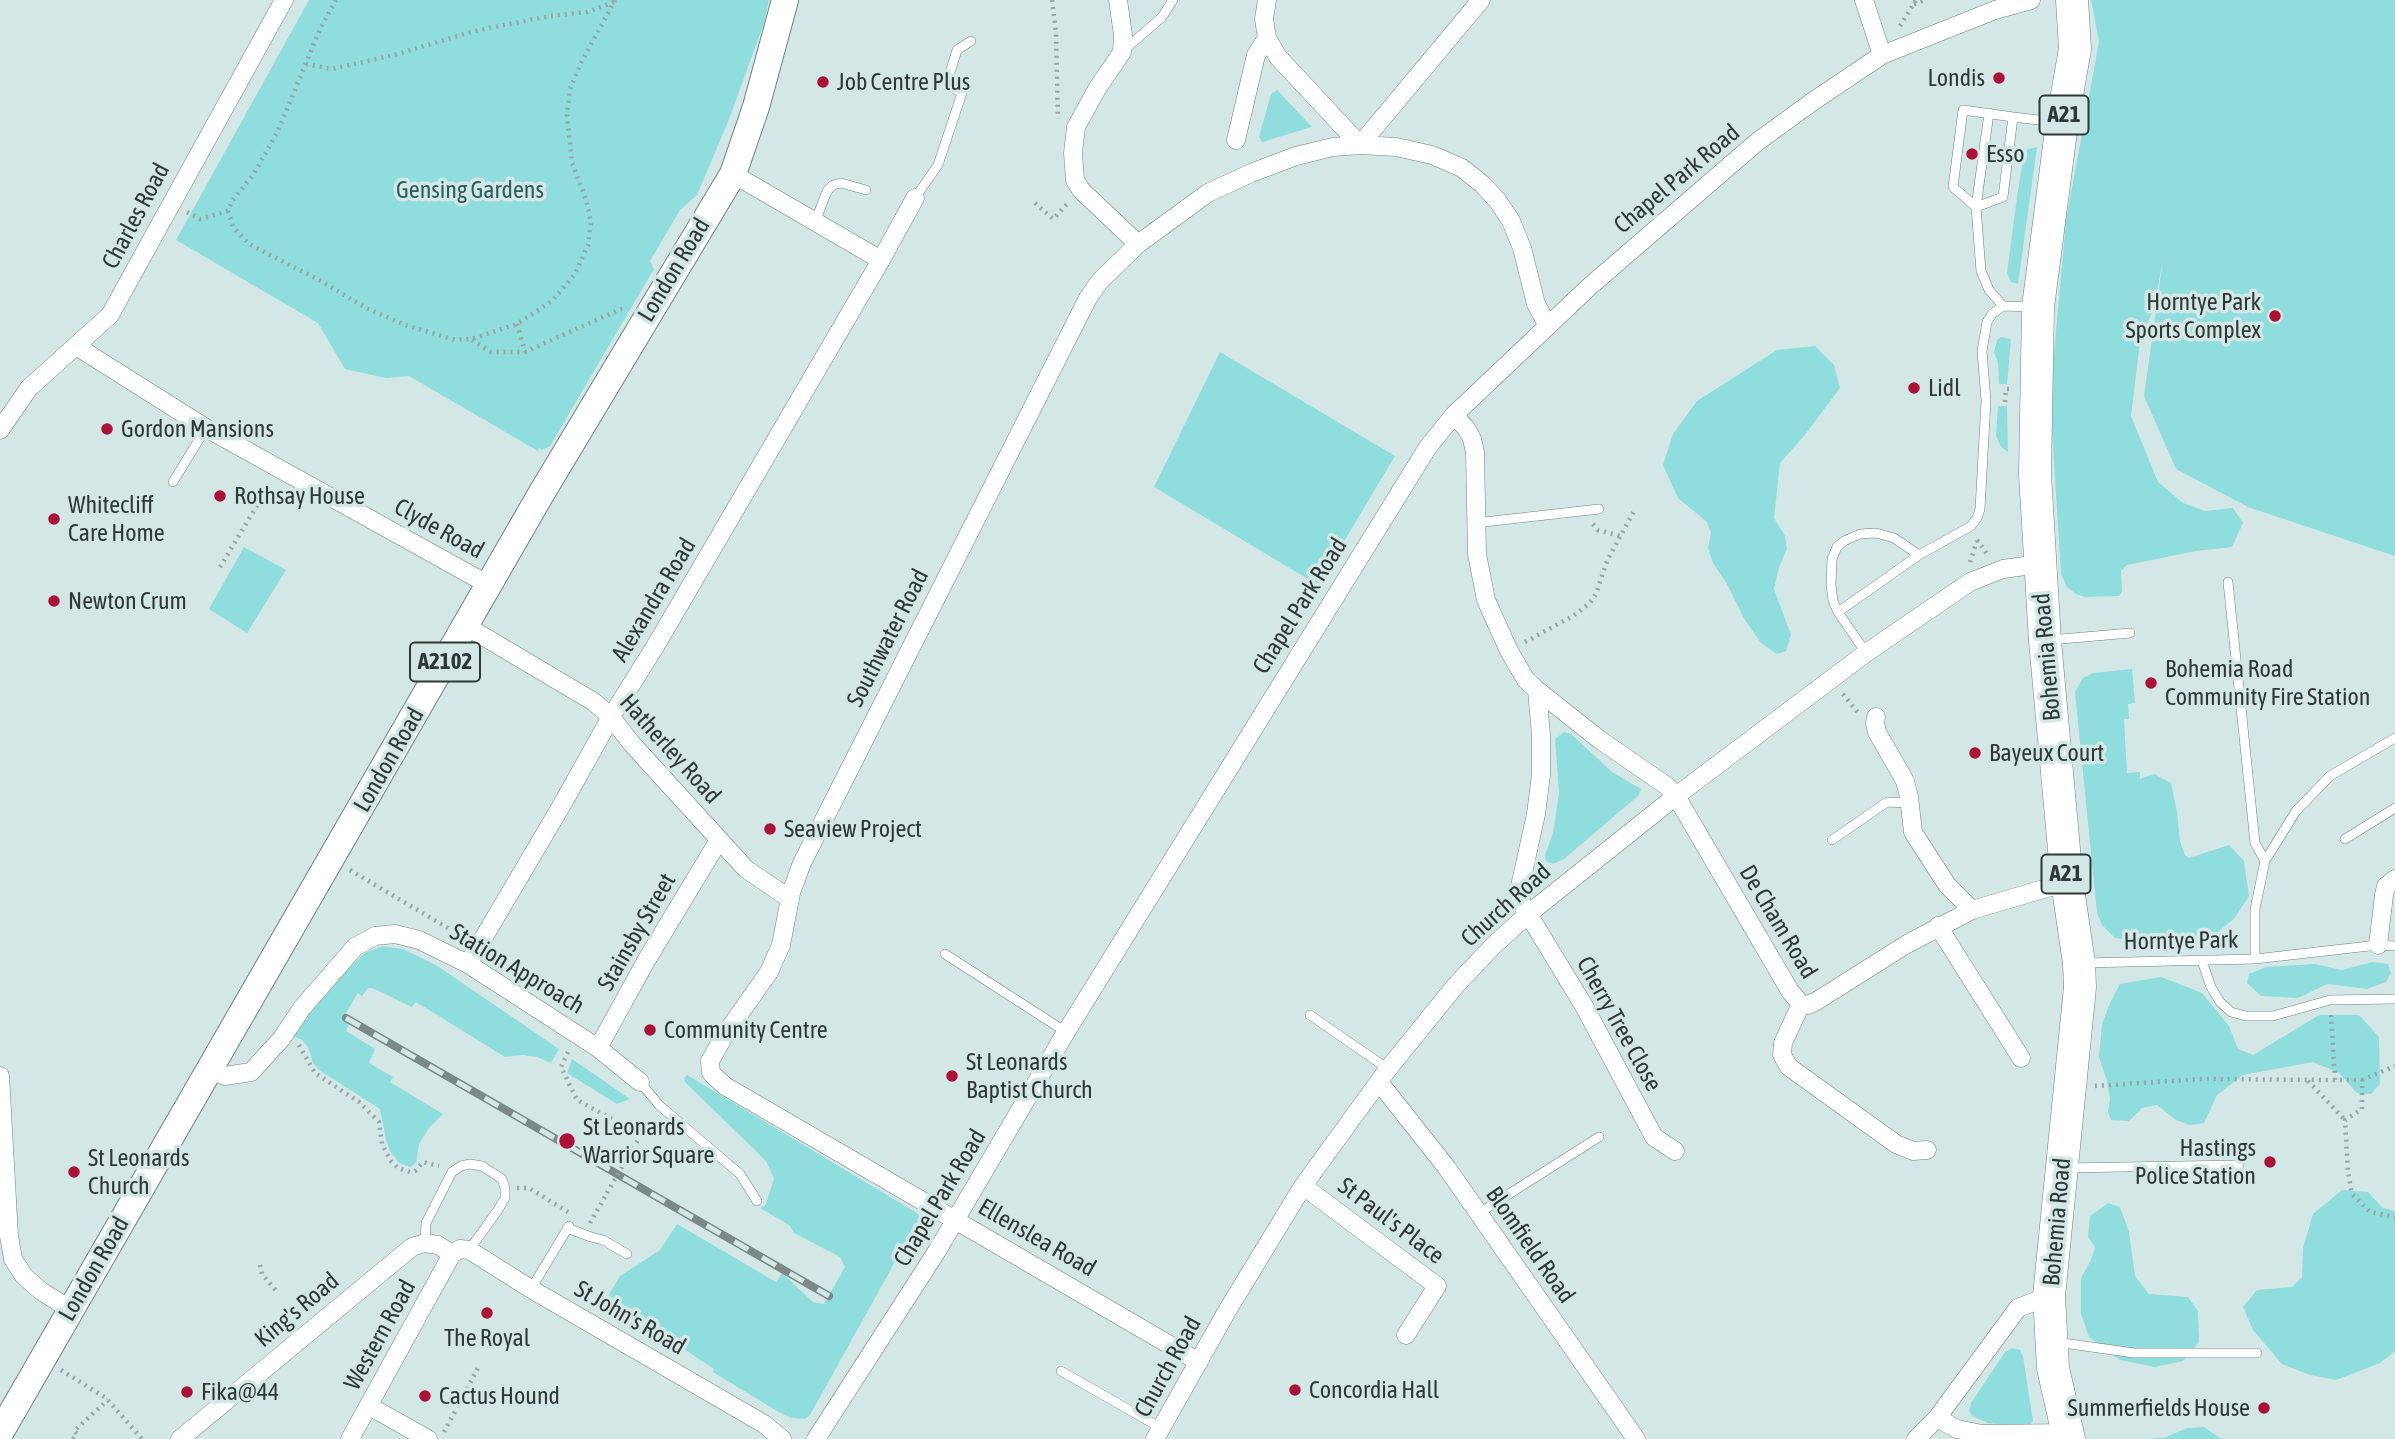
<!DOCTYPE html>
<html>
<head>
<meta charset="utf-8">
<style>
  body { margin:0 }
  canvas { display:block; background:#d3e7e7 }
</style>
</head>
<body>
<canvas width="2395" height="1439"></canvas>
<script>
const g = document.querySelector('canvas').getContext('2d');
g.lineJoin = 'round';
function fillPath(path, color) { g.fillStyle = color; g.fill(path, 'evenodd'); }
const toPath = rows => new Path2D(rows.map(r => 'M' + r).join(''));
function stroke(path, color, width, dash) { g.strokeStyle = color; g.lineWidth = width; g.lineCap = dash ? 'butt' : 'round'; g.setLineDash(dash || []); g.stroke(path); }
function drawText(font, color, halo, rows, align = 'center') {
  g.font = font + ' "Asap Condensed",sans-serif'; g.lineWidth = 7; g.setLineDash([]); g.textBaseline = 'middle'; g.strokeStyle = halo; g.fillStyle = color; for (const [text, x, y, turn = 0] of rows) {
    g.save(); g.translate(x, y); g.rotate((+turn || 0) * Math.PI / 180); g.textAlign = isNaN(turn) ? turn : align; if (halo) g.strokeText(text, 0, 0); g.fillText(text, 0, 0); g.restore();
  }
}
const green = toPath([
  [309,0,769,0,764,23,728,122,697,195,680,210,650,261,654,269,550,446,542,450,539,448,538,451,409,376,386,378,345,369,318,323,176,240],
  [2091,0,2395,0,2395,556,2248,507,2176,469,2144,396,2163,260,2154,308,2140,341,2131,416,2158,482,2183,503,2205,511,2233,508,2243,523,2232,547,2196,551,2127,565,2121,571,2122,591,2119,596,2086,597,2076,594,2067,587,2061,574,2050,398,2066,220,2099,42],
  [1277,90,1312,127,1262,142,1259,137,1271,94],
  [2037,147,2018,284,2011,282,2007,273,2017,197,2024,153,2028,149],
  [2001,337,2011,339,2007,384,1999,384,1998,362,1994,352,1997,340],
  [1815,346,1834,365,1840,388,1804,436,1780,463,1774,518,1785,536,1787,549,1779,567,1774,589,1791,635,1786,651,1777,654,1761,643,1745,620,1727,584,1713,563,1708,548,1711,533,1707,522,1678,498,1663,465,1673,434,1697,401,1777,350],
  [1220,352,1395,456,1318,585,1154,487],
  [1998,406,2007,406,2008,452,2001,447,1996,436],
  [244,547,286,570,247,633,209,609],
  [2132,669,2135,703,2128,704,2129,719,2124,719,2127,773,2140,772,2140,779,2154,774,2171,783,2177,812,2180,841,2185,855,2189,858,2229,845,2244,861,2249,896,2234,919,2205,942,2164,947,2145,939,2133,940,2115,938,2102,925,2097,913,2075,692,2083,678,2093,673],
  [1564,732,1571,734,1612,772,1641,789,1639,795,1564,859,1553,864,1546,861,1545,855,1553,833,1559,793,1555,739],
  [382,946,403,949,436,965,559,1049,551,1063,537,1057,523,1055,505,1057,416,1002,412,1007,372,988,368,988,362,996,358,993,343,1018,350,1022,346,1031,375,1049,369,1063,393,1077,390,1082,443,1114,429,1128,419,1144,416,1163,410,1167,399,1163,390,1151,386,1140,380,1109,319,1070,313,1063,308,1047,302,1040,293,1036,333,983,365,953],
  [2372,962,2388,964,2391,973,2386,982,2367,989,2327,984,2298,998,2261,996,2247,983,2249,974,2266,967,2315,964,2342,970],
  [2161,977,2202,993,2229,1026,2238,1049,2253,1055,2319,1015,2359,1015,2379,1037,2380,1084,2371,1094,2357,1093,2339,1073,2313,1062,2243,1075,2217,1095,2204,1123,2190,1125,2176,1120,2157,1105,2142,1108,2129,1121,2111,1120,2108,1112,2110,1099,2107,1081,2099,1057,2102,1024,2110,1003,2120,984],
  [572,1059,630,1099,617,1104,567,1073],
  [687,1075,917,1213,920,1217,810,1415,805,1419,791,1418,777,1411,713,1372,714,1369,607,1298,620,1276,660,1250,677,1224,776,1282,782,1273,813,1302,824,1304,845,1267,840,1257,794,1233,789,1225,760,1208,765,1206,774,1179,766,1161,685,1082,684,1078],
  [2342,1190,2368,1192,2383,1208,2395,1211,2395,1351,2380,1363,2336,1380,2310,1375,2282,1364,2253,1330,2243,1307,2257,1290,2292,1287,2302,1277,2303,1248,2313,1214],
  [2108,1203,2120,1207,2129,1232,2135,1276,2149,1294,2188,1297,2198,1311,2199,1342,2183,1361,2155,1367,2120,1360,2089,1337,2081,1314,2081,1278,2091,1260,2095,1247,2088,1237,2090,1216],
  [2012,1348,2020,1350,2023,1356,2033,1421,2027,1428,1988,1423,1972,1416,1969,1411,1971,1403,2005,1352],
  [2204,1427,2220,1438,2226,1439,2150,1439,2166,1437,2187,1428]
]);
const path = toPath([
  [336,0,320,29,278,131,253,175,232,201,228,211,233,227,249,244,321,281,366,308,405,325,455,340,472,339,517,324,552,301,575,274,588,245,591,222,586,200,572,162,567,115,570,89,581,63,615,0],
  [1052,0,1056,33,1058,119],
  [1914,4,1925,0],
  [1900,26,1916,0],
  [306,64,332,69,394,55,474,31,550,16,587,12,614,2],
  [1035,203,1053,219,1068,203],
  [187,212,200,219,228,211],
  [517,324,525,352],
  [472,340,491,352,525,352,621,309,626,309],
  [2005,402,2006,389,2011,389],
  [1593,524,1598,530,1621,536],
  [1977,540,1988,555],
  [1970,562,1977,541],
  [220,567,270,484],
  [1525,642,1573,616,1590,603,1596,594,1607,561,1634,511],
  [1843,694,1859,714],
  [350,870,463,937],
  [2331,1015,2335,1080,2362,1080,2362,1109,2345,1120,2348,1172,2352,1194,2370,1212,2395,1217],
  [299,1045,315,1073,359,1102,379,1122,382,1144,391,1161,398,1168,410,1172,415,1171,423,1162,439,1166],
  [568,1052,561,1067,577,1100,641,1135,630,1153],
  [2362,1080,2395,1066],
  [2308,1081,2345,1120],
  [2095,1086,2202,1079,2335,1080],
  [517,1188,529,1188,568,1212],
  [590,1223,607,1193],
  [260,1265,262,1274,277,1292],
  [61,1370,106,1398,142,1439],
  [444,1432,478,1368],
  [73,1439,77,1434,74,1431,108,1400]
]);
const lane = toPath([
  [1123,51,1162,17,1173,0],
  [1989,113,1976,207,1981,271,1989,290,2003,306],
  [915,198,938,165,962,93,956,90,949,76,957,50,971,41],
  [1976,207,1953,187,1963,110,2013,117],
  [1976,207,2003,197,2013,117,2056,122],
  [815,222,827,191,833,185,841,183,866,190],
  [173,482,206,428],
  [1475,523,1599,509],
  [2228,582,2255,843,2265,861],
  [1838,612,1833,601,1831,585,1832,559,1837,547,1844,541,1860,534,1876,533,1894,538,1919,555],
  [2050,640,2130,633],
  [1866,653,1838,612,1919,555,1971,526,1977,518,1980,509,1986,401,1982,351,1987,322,1992,314,2003,306,2034,307],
  [2345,839,2395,808],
  [1832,840,1887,802,1909,803],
  [945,954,1066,1032],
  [2255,959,2255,909,2265,861,2296,811,2330,776,2395,738],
  [2202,961,2211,987,2220,1002,2231,1012,2246,1016,2273,1016,2330,1000,2395,999],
  [2084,963,2255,959,2378,945,2395,946],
  [1310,1015,1388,1069],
  [640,1082,659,1105,740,1174,757,1201],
  [2066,1168,2239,1165],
  [1479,1213,1599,1137],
  [567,1228,591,1237,603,1240,627,1254],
  [425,1243,426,1223,452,1172,461,1166,470,1164,482,1166,502,1179,505,1188,505,1198,498,1210,469,1250],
  [531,1289,569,1226],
  [2056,1342,2134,1353,2257,1353],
  [1061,1371,1161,1428]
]);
const street = toPath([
  [1118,0,1123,35,1122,52,1097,89,1076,127,1073,153,1075,180,1081,190,1138,244],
  [1864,0,1882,55],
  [1267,38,1278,57,1360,145],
  [1236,140,1256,55,1267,38,1264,19,1267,0],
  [1360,145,1481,0],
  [733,174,881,260],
  [76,346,206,428,489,585],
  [1454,415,1466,428,1472,439,1475,452,1477,554,1486,600,1509,651,1526,680,1537,690,1541,735,1541,775,1536,814,1519,891,1522,904,1584,1006,1654,1137,1675,1151],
  [0,430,29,388,110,315,284,0],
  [466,626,594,702,611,717,632,744,746,869,790,899],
  [1537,690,1600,740,1667,786,1676,796,1790,991,1801,1004,1807,1005,1815,1002,1907,944,1972,910,2067,882],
  [1876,717,1875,723,1877,732,1905,781,1909,797,1913,832,1947,885,1972,910],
  [1938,926,2021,1058],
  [2378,945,2384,895,2386,886,2395,879],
  [468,964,563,803,611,717,656,645,881,260,915,198],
  [1801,1004,1783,1043,1782,1055,1789,1067,1896,1144,1913,1151,1927,1150],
  [598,1048,646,961,719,840],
  [208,1069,225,1076,251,1072,282,1038,302,1008,355,947,375,936,395,934,419,940,468,964,598,1048,640,1082],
  [0,1076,9,1236,13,1259,24,1276,41,1291,71,1310],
  [1379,1082,1447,1168,1636,1439],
  [1303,1186,1437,1286,1406,1335],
  [452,1254,460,1249,469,1250,531,1289,764,1424,782,1439],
  [1199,1362,725,1086,711,1073,710,1061,724,1036,769,972,781,945,791,893,802,863,1088,298,1100,281,1138,244,1208,193,1251,173,1296,156,1333,147,1360,145,1396,147,1432,155,1462,168,1482,184,1497,200,1511,221,1522,248,1536,304,1548,326],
  [369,1406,428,1439],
  [1937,1418,1957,1429,1982,1434,2067,1433],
  [180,1439,412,1247,425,1243,438,1245,452,1254],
  [350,1439,452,1254],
  [816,1439,937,1251,1066,1032,1428,447,1454,415,1589,287,1757,142,1812,102,1882,55,1995,10,2031,0],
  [1155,1439,1227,1311,1303,1186,1388,1069,1456,985,1493,946,1527,915,1676,796,1866,653,1970,582,2003,569,2039,564],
  [1916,1439,1937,1418,2018,1308,2049,1296]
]);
const primary = toPath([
  [0,1433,541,494,733,174,756,107,785,0]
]);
const highway = toPath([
  [2069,1439,2053,1368,2049,1296,2080,987,2079,963,2067,882,2045,641,2035,474,2038,307,2062,123,2075,49,2072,0]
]);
const rail = toPath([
  [346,1018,829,1296]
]);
const pathBridge = toPath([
  [607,1193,630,1153]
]);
const markers = [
  [1999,78,7,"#aa1337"],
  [823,82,7,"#aa1337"],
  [1972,154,7,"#aa1337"],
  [2275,316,7,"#aa1337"],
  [1914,388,7,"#aa1337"],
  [107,429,7,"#aa1337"],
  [220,496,7,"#aa1337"],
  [54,519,7,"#aa1337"],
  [54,601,7,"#aa1337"],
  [2151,683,7,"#aa1337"],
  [1975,753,7,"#aa1337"],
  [770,829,7,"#aa1337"],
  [650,1030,7,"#aa1337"],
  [952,1076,7,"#aa1337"],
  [567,1141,9,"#aa1337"],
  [2270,1162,7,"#aa1337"],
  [74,1172,7,"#aa1337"],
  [487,1313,7,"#aa1337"],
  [1295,1390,7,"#aa1337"],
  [187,1392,7,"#aa1337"],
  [425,1396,7,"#aa1337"],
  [2264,1408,7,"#aa1337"]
];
const shields = [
  [2064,115,49],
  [445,662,70],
  [2066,874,49]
];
const shieldNames = [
  ["A21",2064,115],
  ["A2102",445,662],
  ["A21",2066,874]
];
const poiNames = [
  ["Londis",1985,78,"right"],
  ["Job Centre Plus",837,82],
  ["Esso",1986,154],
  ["Horntye Park",2261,302,"right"],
  ["Sports Complex",2261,330,"right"],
  ["Lidl",1928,388],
  ["Gordon Mansions",121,429],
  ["Rothsay House",234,496],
  ["Whitecliff",68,505],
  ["Care Home",68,533],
  ["Newton Crum",68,601],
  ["Bohemia Road",2165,669],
  ["Community Fire Station",2165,697],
  ["Bayeux Court",1989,753],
  ["Seaview Project",784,829],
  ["Community Centre",664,1030],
  ["St Leonards",966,1062],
  ["Baptist Church",966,1090],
  ["St Leonards",583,1127],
  ["Warrior Square",583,1155],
  ["Hastings",2256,1148,"right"],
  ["Police Station",2256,1176,"right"],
  ["St Leonards",88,1158],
  ["Church",88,1186],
  ["The Royal",487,1338,"center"],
  ["Concordia Hall",1309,1390],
  ["Fika@44",201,1392],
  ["Cactus Hound",439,1396],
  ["Summerfields House",2250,1408,"right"]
];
const streetNames = [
  ["Chapel Park Road",1677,179,-40],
  ["Charles Road",136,216,-62],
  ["London Road",674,270,-59],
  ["Clyde Road",439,529,29],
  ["Alexandra Road",654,600,-59],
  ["Chapel Park Road",1300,606,-58],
  ["Southwater Road",888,638,-63],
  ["Bohemia Road",2047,657,-95],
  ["Hatherley Road",670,749,48],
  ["London Road",389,760,-60],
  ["Church Road",1506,905,-42],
  ["De Cham Road",1778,922,59],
  ["Stainsby Street",637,932,-60],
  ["Horntye Park",2181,941,-1],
  ["Station Approach",517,969,31],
  ["Cherry Tree Close",1619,1024,61],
  ["Chapel Park Road",940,1198,-59],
  ["St Paul's Place",1391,1221,37],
  ["Bohemia Road",2057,1222,-85],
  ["Ellenslea Road",1037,1238,30],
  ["Blomfield Road",1530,1245,55],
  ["London Road",94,1269,-60],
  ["King's Road",297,1310,-40],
  ["St John's Road",630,1318,30],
  ["Western Road",380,1335,-61],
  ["Church Road",1168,1367,-61]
];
const parkNames = [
  ["Gensing Gardens",470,190]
];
fillPath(green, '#90dddd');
stroke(lane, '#6f8180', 10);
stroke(street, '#6f8180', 19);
stroke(primary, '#6f8180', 28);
stroke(highway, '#6f8180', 33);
stroke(path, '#96a5a5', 4.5, [2, 5]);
stroke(lane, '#fff', 9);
stroke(street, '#fff', 18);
stroke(primary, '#fff', 26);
stroke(highway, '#fff', 32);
stroke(rail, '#7c8989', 8);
stroke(rail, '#d3e7e7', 5, [16]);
stroke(pathBridge, '#96a5a5', 4.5, [2, 5]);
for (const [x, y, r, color] of markers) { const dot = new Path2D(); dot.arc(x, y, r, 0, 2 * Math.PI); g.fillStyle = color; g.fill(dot); stroke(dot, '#d3e7e7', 2.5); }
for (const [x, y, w] of shields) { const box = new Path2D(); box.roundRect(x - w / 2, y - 19.5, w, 39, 5); g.fillStyle = '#d3e7e7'; g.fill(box); stroke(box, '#303737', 2); }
drawText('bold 23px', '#303737', null, shieldNames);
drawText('24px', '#303737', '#d3e7e7', poiNames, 'left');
drawText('24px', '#303737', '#d3e7e7', streetNames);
drawText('24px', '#2c5c5d', '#d3e7e7', parkNames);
</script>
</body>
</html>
